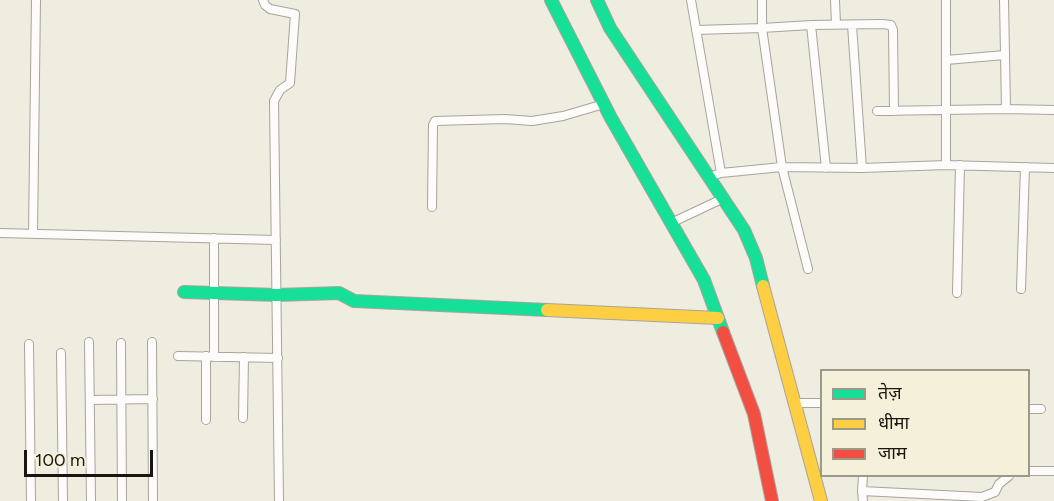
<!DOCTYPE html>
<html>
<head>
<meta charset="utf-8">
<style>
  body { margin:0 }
  #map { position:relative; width:1054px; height:501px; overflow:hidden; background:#efece0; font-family:Figtree,"Noto Sans Devanagari",sans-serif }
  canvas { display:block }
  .legend { position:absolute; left:820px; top:369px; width:210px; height:108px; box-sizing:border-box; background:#f5f0da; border:2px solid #9d9989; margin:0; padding:8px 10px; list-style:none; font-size:18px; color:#18160f }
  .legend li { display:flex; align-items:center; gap:12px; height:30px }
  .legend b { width:30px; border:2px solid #9d9989 }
  .scale { position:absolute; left:24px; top:450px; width:129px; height:27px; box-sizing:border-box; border:3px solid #18160f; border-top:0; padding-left:8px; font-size:18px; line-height:21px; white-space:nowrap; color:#18160f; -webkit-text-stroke:4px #f5f0da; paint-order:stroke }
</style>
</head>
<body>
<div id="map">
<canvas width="1054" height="501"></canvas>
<ul class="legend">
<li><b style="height:8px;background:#16e098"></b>तेज़</li>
<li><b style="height:8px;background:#ffcf43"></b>धीमा</li>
<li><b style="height:8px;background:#f24e42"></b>जाम</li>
</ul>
<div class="scale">100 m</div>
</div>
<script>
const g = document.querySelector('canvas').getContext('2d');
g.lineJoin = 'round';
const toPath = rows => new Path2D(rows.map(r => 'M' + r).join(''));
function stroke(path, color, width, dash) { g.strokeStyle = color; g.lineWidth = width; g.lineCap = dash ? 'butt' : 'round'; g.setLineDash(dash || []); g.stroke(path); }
const street = toPath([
  [263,0,265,5,270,9,295,14,290,83,280,90,274,101,279,501],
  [691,0,721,173],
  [835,0,836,24],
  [1004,0,1006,109],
  [811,25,826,168],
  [852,25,862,168],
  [696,30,762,28,762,0],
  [946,60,1005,55],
  [877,111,1006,109,1054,110],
  [946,165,946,0],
  [709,177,721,173,782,167,862,168,946,165,1054,168],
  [432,207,433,125,435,121,505,119,532,121,563,116,604,104],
  [671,223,724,198],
  [0,233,276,240],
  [33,234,36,0],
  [808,269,782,167,762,28,811,25,882,24,891,25,893,30,894,111],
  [1021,289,1025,167],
  [957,293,960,165],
  [89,342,91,501],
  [152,342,153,501],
  [121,343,122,501],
  [29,344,31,501],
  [61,353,63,501],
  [178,356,278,358],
  [206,356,206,420],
  [214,357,214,238],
  [90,400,153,399],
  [795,403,822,403],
  [1028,409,1041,409],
  [243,418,244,357],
  [1028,471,1054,471],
  [862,491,863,476],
  [863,501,862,491,982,497,995,492,999,484,1009,476]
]);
const fast = toPath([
  [551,0,611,118,704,280,723,332],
  [597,0,610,28,744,230,756,258,763,286],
  [184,292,277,295,339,293,354,301,547,310]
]);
const slow = toPath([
  [763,286,821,501],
  [547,310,718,318]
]);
const jam = toPath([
  [723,332,754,414,772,501]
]);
stroke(street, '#a7a49b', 10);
stroke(fast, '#a7a49b', 14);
stroke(slow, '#a7a49b', 14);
stroke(jam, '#a7a49b', 14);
stroke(street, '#fdfcfa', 8);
stroke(fast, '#16e098', 12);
stroke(slow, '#ffcf43', 12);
stroke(jam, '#f24e42', 12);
</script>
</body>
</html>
